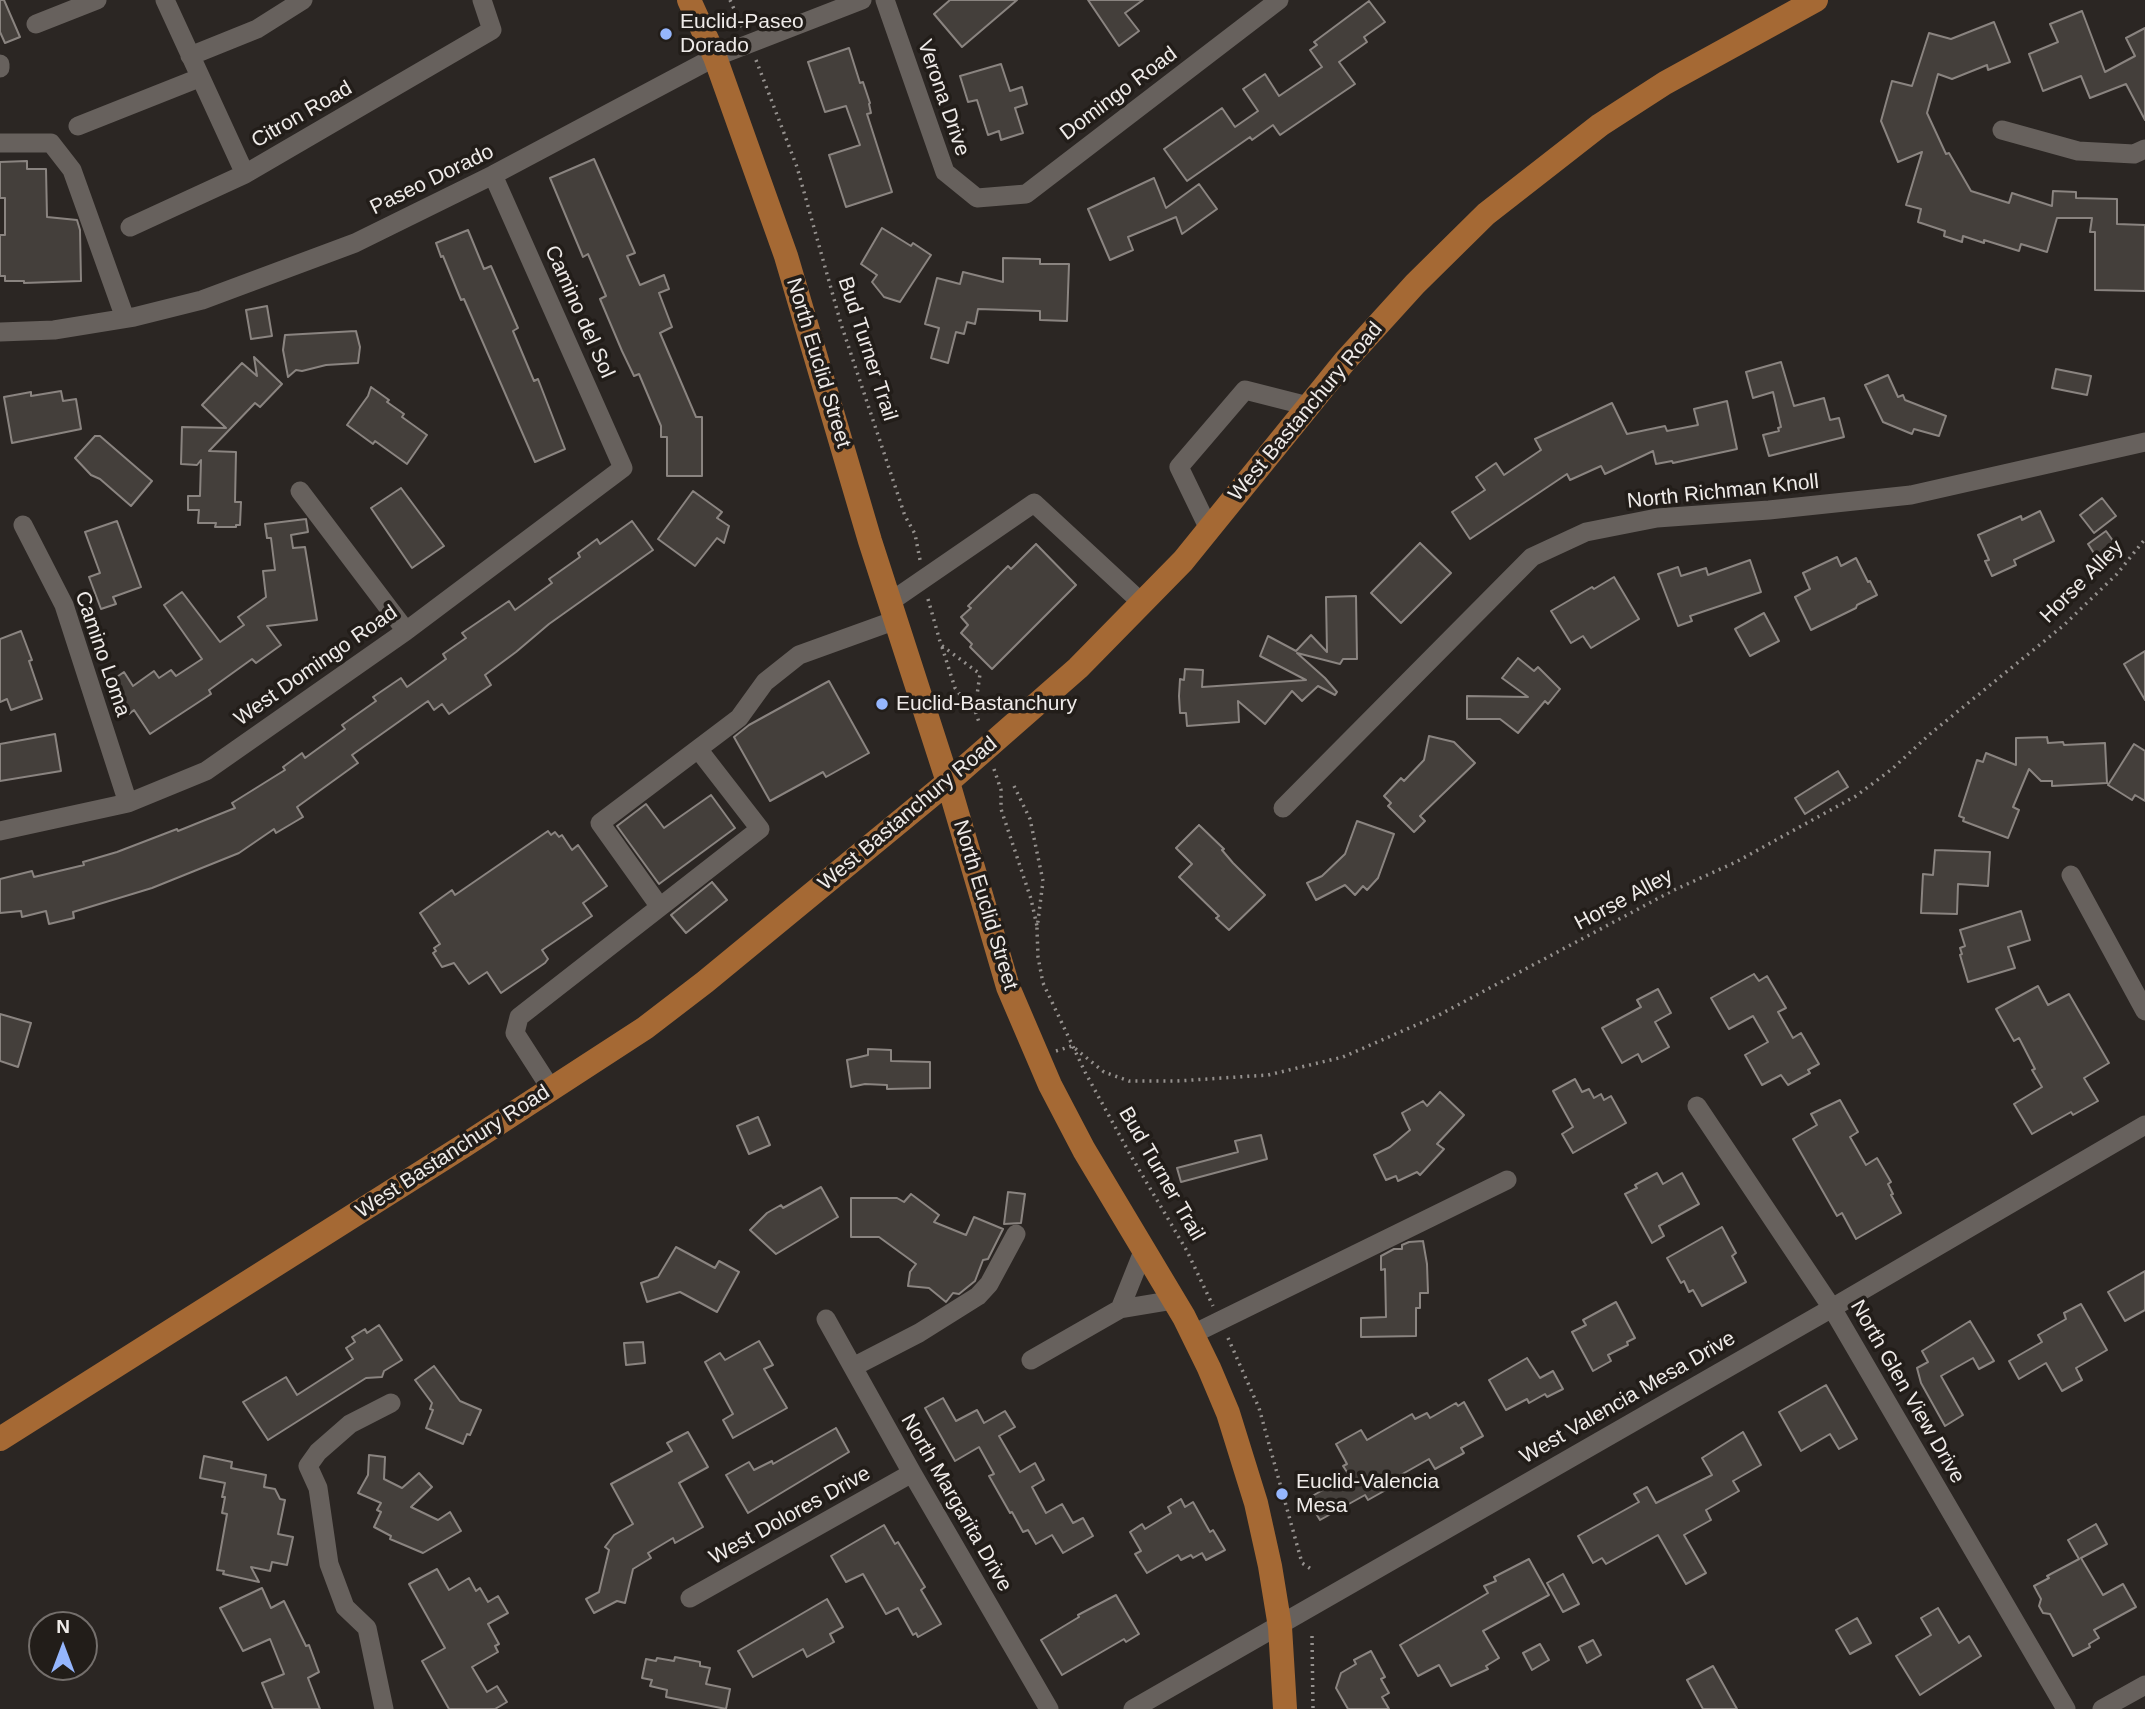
<!DOCTYPE html>
<html>
<head>
<meta charset="utf-8">
<style>
  body { margin:0 }
  #map { position:relative; width:2145px; height:1709px; overflow:hidden; background:#2b2623; font-family:Helvetica,sans-serif }
  canvas { display:block }
  .north { position:absolute; left:28px; top:1611px; width:70px; height:70px; box-sizing:border-box; background:#221d19; border:2px solid #746f6c; border-radius:50%; rotate:0deg; font-size:19px; font-weight:700; line-height:28px; text-align:center; color:#efebe9 }
  .north::after { content:''; display:block; margin:auto; width:24px; height:32px; background:#95b6fd; clip-path:polygon(50% 0,100% 100%,50% 72%,0 100%) }
</style>
</head>
<body>
<div id="map">
<canvas width="2145" height="1709"></canvas>
<div class="north">N</div>
</div>
<script>
const g = document.querySelector('canvas').getContext('2d');
g.lineJoin = 'round';
function fillPath(path, color) { g.fillStyle = color; g.fill(path, 'evenodd'); }
const toPath = rows => new Path2D(rows.map(r => 'M' + r).join(''));
function stroke(path, color, width, dash) { g.strokeStyle = color; g.lineWidth = width; g.lineCap = dash ? 'butt' : 'round'; g.setLineDash(dash || []); g.stroke(path); }
function drawText(font, color, halo, rows, align = 'center') {
  g.font = font + ' Helvetica,sans-serif'; g.lineWidth = 7; g.setLineDash([]); g.textBaseline = 'middle'; g.strokeStyle = halo; g.fillStyle = color; for (const [text, x, y, turn = 0] of rows) {
    g.save(); g.translate(x, y); g.rotate((+turn || 0) * Math.PI / 180); g.textAlign = isNaN(turn) ? turn : align; if (halo) g.strokeText(text, 0, 0); g.fillText(text, 0, 0); g.restore();
  }
}
const building = toPath([
  [0,0,4,0,20,37,5,43,0,32,0,0],
  [950,0,1017,0,962,47,934,14,950,0],
  [1088,0,1143,0,1125,13,1139,31,1119,46,1088,0],
  [1369,1,1385,22,1364,37,1367,42,1339,62,1355,84,1280,135,1273,125,1252,140,1250,137,1187,181,1164,149,1222,108,1235,127,1258,111,1243,89,1265,74,1279,96,1322,67,1310,50,1317,45,1314,42,1369,1],
  [2082,11,2105,72,2135,56,2126,38,2145,28,2145,120,2126,84,2090,98,2081,76,2043,91,2029,54,2058,42,2050,24,2082,11],
  [1994,22,2010,62,1988,70,1987,65,1952,79,1938,74,1927,113,1946,154,1949,153,1971,191,2009,203,2012,193,2052,206,2053,191,2076,192,2076,198,2117,199,2117,224,2145,225,2145,291,2095,290,2095,232,2090,232,2092,218,2057,218,2047,252,2021,244,2019,251,1984,240,1984,243,1963,236,1962,242,1944,236,1945,231,1918,222,1921,209,1906,205,1922,152,1898,162,1881,121,1892,81,1912,86,1929,33,1951,39,1994,22],
  [849,48,860,83,863,82,870,103,869,104,871,113,867,114,892,192,846,207,829,155,860,145,846,106,825,112,808,62,849,48],
  [1001,64,1010,91,1022,87,1027,104,1015,108,1023,133,1001,140,999,131,988,135,977,100,968,102,960,76,1001,64],
  [594,159,635,253,627,256,640,285,664,275,669,289,659,293,672,327,660,333,696,417,702,417,702,476,667,476,667,437,661,437,661,426,639,374,634,376,622,351,600,299,606,296,588,254,583,257,550,178,594,159],
  [27,161,27,169,46,169,47,217,77,220,80,230,81,281,24,283,24,281,5,281,5,276,0,276,0,235,5,235,5,198,0,198,0,162,27,161],
  [1154,178,1166,208,1199,184,1217,209,1182,234,1176,217,1128,237,1133,250,1110,260,1088,209,1154,178],
  [882,228,911,246,913,243,931,255,900,302,884,297,872,282,877,275,861,264,882,228],
  [468,230,484,269,491,266,518,328,513,331,534,381,538,379,565,449,535,462,464,299,461,300,443,256,441,257,436,243,468,230],
  [1003,258,1040,259,1040,264,1069,264,1067,321,1040,320,1040,311,978,309,975,324,967,322,964,334,956,332,948,363,931,358,939,328,925,324,937,278,960,284,963,272,1003,282,1003,258],
  [267,306,272,336,251,339,246,310,267,306],
  [356,331,360,347,358,363,326,365,302,371,296,370,288,377,283,350,285,335,356,331],
  [254,357,282,384,260,407,255,403,209,451,236,452,235,502,241,502,240,525,236,525,236,527,215,527,216,523,198,523,199,510,188,510,188,496,200,496,201,460,197,465,181,464,182,427,226,428,202,405,242,363,257,376,254,357],
  [1781,362,1794,406,1824,398,1830,420,1839,418,1844,437,1769,456,1763,435,1779,431,1778,428,1781,427,1773,392,1753,398,1746,372,1781,362],
  [2056,369,2091,376,2087,395,2052,388,2056,369],
  [1888,375,1898,397,1903,395,1905,400,1946,416,1939,436,1914,429,1912,434,1883,422,1865,385,1888,375],
  [371,387,389,400,387,402,404,414,402,417,427,435,407,464,375,441,373,444,347,425,368,396,371,387],
  [61,391,63,401,76,399,81,429,12,443,4,397,31,392,31,396,61,391],
  [1727,401,1737,449,1673,463,1672,461,1656,464,1653,451,1605,474,1601,466,1570,480,1567,474,1470,539,1452,512,1485,490,1476,477,1496,463,1504,475,1541,450,1535,439,1612,403,1627,434,1665,426,1667,431,1698,425,1694,409,1727,401],
  [95,436,100,436,152,481,131,506,100,479,91,475,75,458,95,436],
  [401,488,444,546,412,568,371,508,401,488],
  [693,491,722,512,717,518,729,526,724,543,717,538,695,566,658,539,693,491],
  [2102,498,2116,516,2094,533,2080,515,2102,498],
  [2040,511,2054,541,2014,560,2016,565,1992,576,1985,561,1989,560,1978,535,2021,516,2022,520,2040,511],
  [306,519,308,532,291,535,293,548,305,547,317,620,267,626,281,645,256,663,252,659,209,690,211,694,150,734,134,710,129,714,118,697,121,695,111,681,124,672,133,686,154,671,159,678,171,670,176,676,202,659,164,605,182,592,220,642,244,625,238,617,266,597,263,571,275,570,271,538,267,538,265,524,306,519],
  [117,521,141,587,113,597,116,604,101,609,89,577,100,573,85,532,117,521],
  [632,521,653,550,549,624,516,652,485,675,491,685,449,714,442,704,434,710,428,701,352,755,358,763,297,807,303,817,276,833,274,829,239,853,152,888,73,912,74,918,49,924,46,911,22,917,21,911,0,913,0,879,32,871,34,877,84,865,83,862,117,852,177,829,178,831,235,808,232,803,285,770,283,767,302,753,305,758,345,729,342,725,376,701,373,697,401,678,407,687,446,659,443,654,466,638,462,633,509,601,515,610,552,583,549,579,580,557,578,553,597,539,600,544,632,521],
  [2106,531,2116,545,2097,558,2088,544,2106,531],
  [1420,543,1451,573,1401,623,1371,593,1420,543],
  [1036,544,1076,585,992,669,970,647,972,644,961,633,968,625,961,617,971,608,968,606,1008,566,1011,569,1036,544],
  [1837,557,1841,566,1856,558,1868,582,1870,581,1877,595,1857,605,1856,608,1811,630,1795,597,1810,589,1803,573,1837,557],
  [1750,560,1761,592,1690,616,1692,621,1678,626,1658,574,1678,567,1681,576,1706,568,1708,575,1750,560],
  [1614,577,1639,619,1591,648,1583,636,1571,643,1551,611,1592,587,1594,589,1614,577],
  [1356,596,1357,659,1343,659,1340,664,1297,653,1325,678,1337,692,1335,695,1318,686,1302,701,1292,691,1265,724,1238,701,1239,722,1187,726,1186,713,1180,713,1179,696,1180,679,1184,680,1185,669,1203,670,1202,687,1306,680,1260,656,1268,636,1296,651,1311,635,1327,652,1326,597,1356,596],
  [1764,613,1779,641,1750,656,1735,629,1764,613],
  [21,631,32,660,29,661,42,699,11,710,7,699,0,702,0,639,21,631],
  [2145,651,2145,700,2124,664,2145,651],
  [1518,658,1534,671,1538,667,1560,689,1548,704,1545,701,1518,733,1500,719,1467,719,1467,696,1528,697,1502,678,1518,658],
  [829,681,869,753,826,777,823,772,770,801,734,737,749,725,829,681],
  [55,734,61,771,0,781,0,744,55,734],
  [1429,736,1454,742,1475,763,1420,816,1425,821,1414,832,1388,806,1391,803,1384,796,1401,778,1404,781,1424,760,1429,736],
  [2047,737,2048,743,2063,742,2064,745,2105,743,2107,783,2052,786,2052,781,2041,781,2029,769,2013,807,2019,810,2008,838,1963,821,1964,818,1959,816,1977,760,1983,762,1986,753,2016,765,2016,738,2047,737],
  [2134,744,2145,751,2145,801,2135,795,2132,800,2108,785,2134,744],
  [1838,771,1848,787,1805,814,1795,798,1838,771],
  [711,795,735,828,659,884,617,826,646,804,664,828,711,795],
  [1357,821,1394,834,1378,878,1367,890,1363,886,1355,895,1345,885,1316,900,1307,883,1322,876,1345,854,1357,821],
  [1199,825,1224,849,1222,850,1233,863,1265,895,1229,930,1216,918,1219,916,1179,877,1192,864,1176,848,1199,825],
  [548,831,551,835,555,832,559,837,562,835,572,850,578,845,607,886,583,903,592,916,542,950,548,959,545,963,501,993,487,972,469,984,454,963,442,967,433,953,436,951,434,948,440,944,420,913,452,890,455,895,548,831],
  [1935,850,1990,852,1988,886,1958,884,1957,914,1921,913,1923,874,1933,875,1935,850],
  [712,882,727,900,686,933,671,915,712,882],
  [2021,911,2030,940,2008,947,2015,968,1968,982,1960,955,1962,954,1960,948,1965,946,1960,930,2021,911],
  [1754,974,1759,981,1767,976,1786,1008,1778,1012,1793,1038,1801,1033,1819,1064,1808,1070,1810,1073,1788,1085,1781,1075,1762,1085,1745,1055,1768,1042,1753,1016,1729,1029,1711,998,1754,974],
  [2038,986,2048,1005,2069,994,2109,1063,2084,1078,2098,1101,2073,1115,2071,1112,2032,1134,2014,1104,2042,1087,2032,1070,2035,1069,2019,1038,2014,1041,1996,1009,2038,986],
  [1658,989,1671,1013,1655,1022,1669,1047,1642,1062,1638,1054,1622,1063,1602,1028,1641,1007,1637,1000,1658,989],
  [0,1014,31,1023,18,1067,0,1061,0,1014],
  [868,1049,891,1050,891,1061,930,1062,930,1088,887,1089,887,1085,865,1084,851,1087,847,1060,868,1055,868,1049],
  [1575,1079,1582,1092,1589,1089,1594,1098,1601,1094,1604,1100,1611,1096,1626,1123,1573,1153,1562,1134,1573,1127,1553,1091,1575,1079],
  [1440,1092,1464,1115,1437,1144,1444,1149,1420,1175,1417,1172,1398,1181,1396,1176,1386,1180,1374,1155,1390,1147,1410,1130,1402,1113,1423,1101,1427,1106,1440,1092],
  [1840,1100,1858,1132,1850,1137,1866,1165,1877,1158,1891,1182,1888,1184,1893,1194,1891,1195,1901,1213,1856,1239,1842,1213,1837,1216,1793,1139,1817,1125,1811,1114,1840,1100],
  [758,1117,770,1145,749,1154,737,1126,758,1117],
  [1261,1135,1267,1159,1181,1182,1177,1168,1238,1152,1235,1141,1261,1135],
  [1657,1173,1663,1184,1682,1173,1699,1204,1659,1226,1664,1236,1652,1243,1625,1194,1637,1188,1635,1185,1657,1173],
  [821,1187,838,1217,776,1254,750,1230,767,1213,781,1205,783,1208,821,1187],
  [1008,1192,1025,1194,1021,1223,1004,1224,1008,1192],
  [911,1194,939,1215,934,1222,966,1235,974,1217,1003,1229,988,1259,983,1260,975,1281,959,1294,953,1293,946,1302,929,1288,908,1286,910,1272,916,1264,879,1237,851,1237,851,1198,897,1198,904,1202,911,1194],
  [1722,1227,1736,1253,1732,1256,1746,1282,1702,1306,1693,1290,1689,1292,1684,1281,1681,1283,1667,1258,1722,1227],
  [1423,1241,1427,1264,1428,1293,1420,1293,1420,1308,1416,1308,1416,1336,1361,1337,1361,1318,1386,1317,1385,1269,1381,1270,1381,1256,1394,1249,1402,1249,1402,1245,1409,1242,1423,1241],
  [676,1247,715,1268,719,1261,739,1272,717,1312,680,1292,647,1302,641,1283,658,1277,676,1247],
  [2145,1271,2145,1310,2125,1321,2108,1292,2145,1271],
  [1616,1302,1635,1338,1627,1342,1628,1345,1608,1355,1611,1361,1593,1371,1572,1332,1586,1325,1583,1320,1616,1302],
  [2081,1304,2107,1350,2076,1368,2082,1380,2062,1391,2046,1363,2019,1379,2009,1361,2042,1342,2038,1335,2066,1319,2064,1313,2081,1304],
  [1970,1321,1994,1361,1979,1369,1973,1358,1941,1376,1963,1415,1945,1426,1921,1383,1917,1368,1928,1362,1922,1351,1970,1321],
  [379,1325,402,1360,384,1371,382,1377,366,1378,268,1440,243,1402,286,1377,297,1395,353,1359,346,1348,355,1342,352,1337,365,1329,367,1333,379,1325],
  [759,1341,773,1365,764,1369,787,1408,733,1438,723,1420,733,1414,705,1362,720,1353,725,1360,759,1341],
  [643,1342,645,1363,626,1365,624,1343,643,1342],
  [1527,1358,1540,1378,1553,1371,1563,1389,1547,1397,1545,1394,1529,1403,1527,1399,1506,1410,1489,1380,1527,1358],
  [434,1366,460,1401,481,1410,470,1435,467,1434,463,1444,426,1428,433,1410,430,1409,432,1403,415,1380,434,1366],
  [1826,1385,1857,1439,1839,1449,1830,1434,1801,1451,1779,1412,1826,1385],
  [943,1398,956,1421,977,1410,984,1423,1005,1411,1015,1427,999,1436,1020,1472,1035,1463,1044,1480,1032,1487,1046,1513,1062,1504,1073,1523,1083,1518,1093,1536,1063,1553,1052,1535,1036,1544,1028,1530,1023,1532,1012,1512,1010,1513,989,1476,994,1474,979,1447,955,1461,925,1408,943,1398],
  [1464,1402,1483,1436,1461,1448,1464,1453,1435,1469,1429,1459,1390,1481,1393,1486,1368,1500,1365,1495,1320,1520,1307,1499,1349,1475,1343,1466,1347,1464,1336,1444,1361,1430,1367,1440,1412,1414,1415,1419,1427,1413,1430,1418,1456,1403,1458,1406,1464,1402],
  [836,1428,849,1452,748,1513,726,1475,749,1462,754,1470,772,1461,773,1464,836,1428],
  [688,1432,708,1467,679,1483,703,1527,675,1543,673,1538,648,1553,651,1558,633,1569,625,1603,617,1601,594,1613,586,1599,599,1592,609,1550,605,1547,614,1535,633,1524,611,1484,672,1451,667,1443,688,1432],
  [1743,1432,1761,1465,1733,1481,1739,1491,1706,1510,1711,1520,1684,1535,1706,1573,1686,1584,1658,1535,1606,1564,1602,1558,1593,1563,1578,1536,1639,1502,1634,1494,1647,1487,1656,1503,1712,1475,1702,1458,1743,1432],
  [369,1455,385,1457,384,1479,402,1488,419,1473,432,1487,411,1507,438,1520,450,1512,461,1531,423,1553,390,1539,391,1536,374,1527,381,1512,377,1510,381,1503,358,1493,368,1475,369,1455],
  [204,1456,232,1462,231,1468,266,1475,264,1487,275,1489,280,1499,285,1500,278,1534,293,1537,287,1565,272,1562,270,1571,251,1567,259,1582,223,1574,224,1571,217,1570,227,1514,222,1513,225,1497,222,1497,225,1483,200,1478,204,1456],
  [1181,1499,1185,1507,1193,1502,1210,1532,1213,1530,1225,1550,1206,1560,1202,1553,1193,1558,1191,1555,1181,1560,1178,1555,1147,1573,1135,1554,1141,1551,1130,1532,1142,1524,1145,1529,1171,1513,1168,1507,1181,1499],
  [2096,1524,2107,1544,2081,1558,2103,1595,2123,1584,2136,1607,2094,1630,2099,1638,2089,1644,2090,1647,2073,1656,2050,1614,2043,1613,2039,1606,2041,1599,2034,1586,2049,1578,2047,1576,2079,1559,2068,1540,2096,1524],
  [884,1525,895,1544,898,1542,925,1587,921,1590,941,1624,918,1637,916,1633,913,1635,898,1608,886,1614,863,1574,846,1582,831,1556,884,1525],
  [1529,1559,1549,1595,1483,1631,1499,1658,1486,1666,1488,1669,1451,1686,1439,1665,1418,1676,1400,1645,1488,1593,1484,1586,1496,1581,1494,1577,1529,1559],
  [437,1569,449,1590,469,1578,476,1591,480,1588,488,1602,498,1596,508,1613,488,1624,499,1644,495,1646,498,1652,472,1667,487,1692,497,1686,507,1702,495,1709,449,1709,422,1661,445,1648,409,1584,437,1569],
  [1563,1574,1579,1604,1563,1612,1547,1583,1563,1574],
  [262,1588,271,1608,284,1601,306,1646,309,1645,319,1672,308,1678,320,1709,273,1709,262,1683,284,1674,270,1639,243,1651,220,1608,262,1588],
  [1116,1595,1139,1634,1126,1642,1124,1639,1062,1675,1041,1640,1079,1617,1078,1615,1116,1595],
  [827,1599,843,1627,830,1634,834,1642,807,1657,803,1649,753,1677,738,1651,827,1599],
  [1938,1608,1959,1643,1969,1636,1981,1656,1920,1695,1896,1656,1931,1635,1921,1618,1938,1608],
  [1857,1618,1871,1643,1850,1654,1836,1630,1857,1618],
  [1593,1640,1601,1655,1587,1663,1579,1647,1593,1640],
  [1540,1644,1549,1660,1532,1670,1523,1653,1540,1644],
  [1371,1651,1385,1677,1381,1679,1389,1693,1382,1697,1389,1709,1348,1709,1336,1688,1341,1673,1356,1664,1354,1660,1371,1651],
  [675,1657,700,1662,700,1666,710,1668,706,1684,730,1689,726,1709,666,1697,667,1690,650,1686,652,1680,642,1678,646,1659,656,1661,657,1658,674,1661,675,1657],
  [1713,1666,1737,1709,1703,1709,1687,1680,1713,1666]
]);
const path = toPath([
  [730,0,742,27],
  [756,60,797,167,841,324,905,516,915,534,920,560],
  [928,599,941,645,980,674,977,695],
  [942,647,955,688,964,700,972,702,980,725],
  [994,769,1001,790,1001,809,1031,899,1037,926],
  [1014,786,1030,819,1043,881,1037,929,1038,957,1043,983,1085,1072,1131,1156,1187,1251,1213,1306],
  [1056,1051,1072,1046,1104,1072,1129,1081,1177,1081,1268,1075,1343,1057,1439,1015,1672,891,1736,862,1856,796,1892,769,1930,734,2064,625,2117,574,2145,539],
  [1228,1338,1259,1408,1302,1563,1314,1571],
  [1312,1636,1313,1709]
]);
const minor = toPath([
  [165,0,245,174],
  [885,0,945,172,977,198,1026,194,1279,0],
  [36,24,97,0],
  [190,56,257,29,303,0],
  [0,64,0,68],
  [78,126,199,78],
  [2002,130,2078,151,2134,154,2145,149],
  [0,143,51,143,72,170,125,318],
  [130,227,245,174,492,30,482,0],
  [0,332,54,330,134,317,202,300,355,243,493,175,715,57,862,0],
  [300,491,406,631],
  [23,525,64,605,128,803],
  [1209,529,1179,467,1245,390,1308,406],
  [890,602,1034,503,1142,603],
  [1283,808,1532,557,1586,532,1657,518,1769,510,1911,495,2145,442],
  [0,831,128,803,206,771,406,631,623,468,493,175],
  [2071,875,2145,1011],
  [660,907,760,829,698,749],
  [551,1089,515,1033,519,1017,660,907,600,823,739,718,765,682,799,655,896,620],
  [1697,1106,1832,1308,2066,1709],
  [1120,1309,1144,1249],
  [826,1319,912,1473,1049,1709],
  [1193,1334,1507,1180],
  [1031,1360,1120,1309,1174,1300],
  [853,1367,919,1333,978,1296,989,1284,1016,1234],
  [690,1598,912,1473],
  [384,1709,367,1628,345,1607,329,1564,318,1488,308,1466,318,1452,350,1424,391,1403],
  [1133,1709,1832,1308,2145,1125],
  [2102,1709,2145,1685]
]);
const major = toPath([
  [689,0,715,57,786,256,870,541,948,782,1008,987,1050,1085,1084,1150,1184,1317,1209,1368,1228,1413,1256,1503,1270,1566,1280,1627,1285,1709],
  [0,1439,465,1145,645,1028,705,982,948,782,1078,668,1183,561,1345,361,1415,284,1486,214,1600,125,1665,83,1816,0]
]);
const markers = [
  [666,34,7,"#95b6fd"],
  [882,704,7,"#95b6fd"],
  [1282,1494,7,"#95b6fd"]
];
const poiNames = [
  ["Euclid-Paseo",680,22],
  ["Dorado",680,46],
  ["Euclid-Bastanchury",896,704],
  ["Euclid-Valencia",1296,1482],
  ["Mesa",1296,1506]
];
const streetNames = [
  ["Domingo Road",1119,94,-37],
  ["Verona Drive",943,98,71],
  ["Citron Road",302,115,-30],
  ["Paseo Dorado",432,180,-26],
  ["Camino del Sol",579,312,66],
  ["Bud Turner Trail",867,349,72],
  ["North Euclid Street",818,363,73],
  ["West Bastanchury Road",1306,412,-50],
  ["North Richman Knoll",1723,492,-6],
  ["Horse Alley",2082,582,-45],
  ["Camino Loma",102,654,71],
  ["West Domingo Road",316,666,-35],
  ["West Bastanchury Road",908,814,-40],
  ["Horse Alley",1624,900,-28],
  ["North Euclid Street",985,905,73],
  ["West Bastanchury Road",453,1152,-33],
  ["Bud Turner Trail",1161,1174,60],
  ["North Glen View Drive",1907,1392,60],
  ["West Valencia Mesa Drive",1628,1398,-30],
  ["North Margarita Drive",956,1503,60],
  ["West Dolores Drive",790,1516,-29]
];
fillPath(building, '#443f3b');
stroke(building, '#8a8480', 2);
stroke(path, '#95918e', 3.5, [2, 5]);
stroke(minor, '#67615d', 19);
stroke(major, '#a56934', 24);
for (const [x, y, r, color] of markers) { const dot = new Path2D(); dot.arc(x, y, r, 0, 2 * Math.PI); g.fillStyle = color; g.fill(dot); stroke(dot, '#221d19', 2.5); }
drawText('21px', '#efebe9', '#221d19', poiNames, 'left');
drawText('21px', '#efebe9', '#221d19', streetNames);
</script>
</body>
</html>
